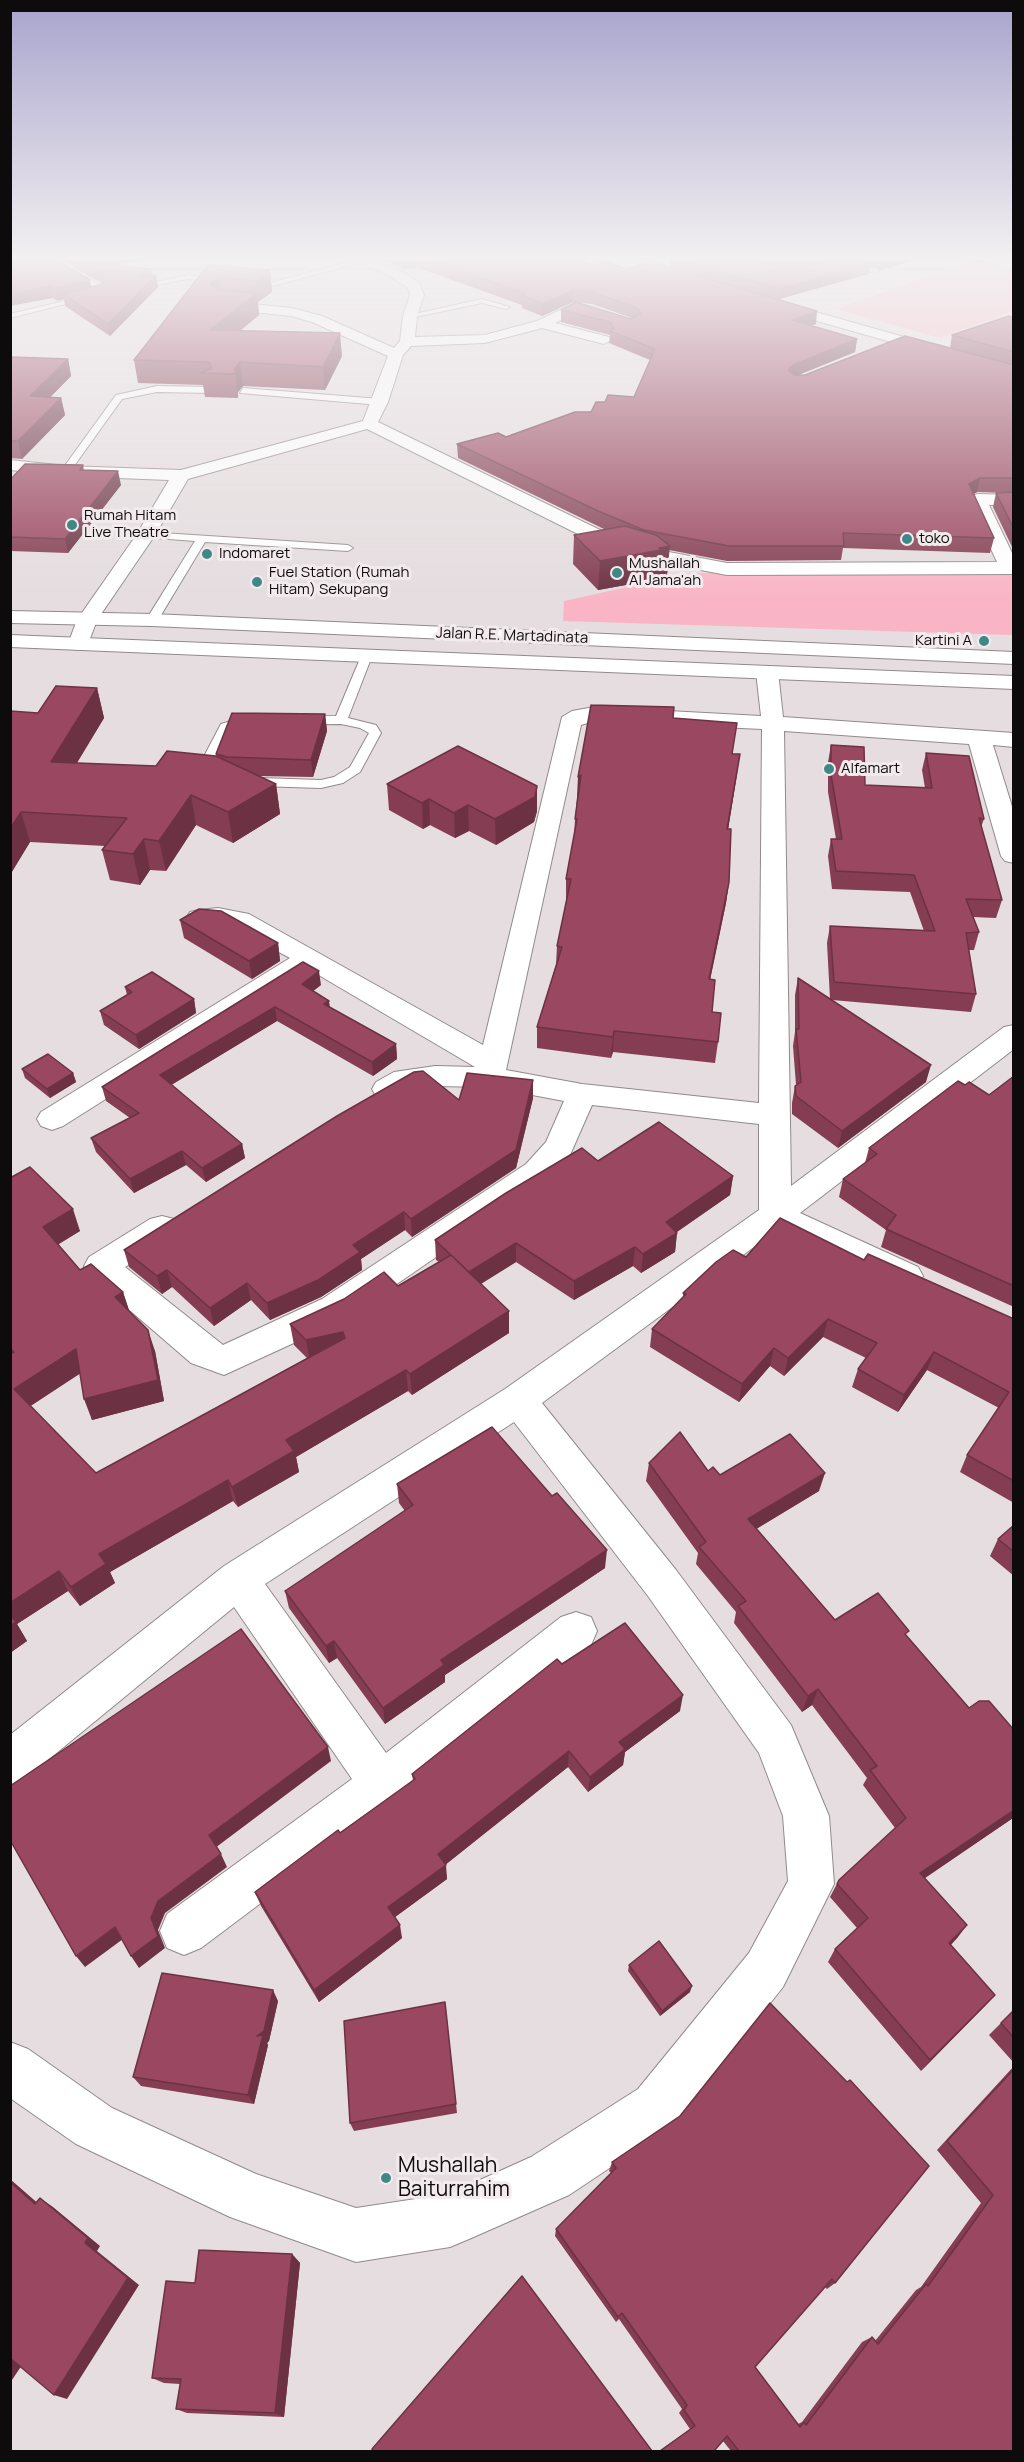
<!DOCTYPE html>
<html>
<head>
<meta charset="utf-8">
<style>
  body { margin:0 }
  #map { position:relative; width:1024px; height:2462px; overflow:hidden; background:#e5dddf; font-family:Manrope,sans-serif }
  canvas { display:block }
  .frame { position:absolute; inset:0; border:12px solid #0e0b0c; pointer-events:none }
</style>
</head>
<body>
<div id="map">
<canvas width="1024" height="2462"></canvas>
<div class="frame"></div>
</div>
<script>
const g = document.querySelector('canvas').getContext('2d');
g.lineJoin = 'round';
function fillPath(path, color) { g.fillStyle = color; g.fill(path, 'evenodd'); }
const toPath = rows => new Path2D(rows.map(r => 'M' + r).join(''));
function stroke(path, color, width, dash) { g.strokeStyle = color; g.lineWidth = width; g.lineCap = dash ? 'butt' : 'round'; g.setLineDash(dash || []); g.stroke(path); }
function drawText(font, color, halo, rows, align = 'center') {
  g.font = font + ' Manrope,sans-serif'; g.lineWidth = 6; g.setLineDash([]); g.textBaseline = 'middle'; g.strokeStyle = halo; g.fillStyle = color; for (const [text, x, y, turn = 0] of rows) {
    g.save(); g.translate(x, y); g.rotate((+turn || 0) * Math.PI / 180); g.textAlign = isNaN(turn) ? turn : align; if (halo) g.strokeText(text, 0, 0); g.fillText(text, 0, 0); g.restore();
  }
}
const green = toPath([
  [981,258,1013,267,1013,311,940,338,836,309],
  [692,573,1013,574,1013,635,563,621,564,601]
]);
const service = toPath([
  [364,258,366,261,273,286,245,283,273,282,364,258],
  [846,261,878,269,879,271,875,273,843,265,846,261],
  [68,270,74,270,105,288,105,294,10,318,10,314,98,293,68,274,68,270],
  [188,275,226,280,222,282,188,279,146,287,142,285,188,275],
  [482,299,510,307,506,309,482,303,410,318,406,316,482,299],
  [157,386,210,387,214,390,210,393,157,392,122,399,69,473,63,473,61,471,116,395,157,386],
  [243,388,380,399,384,402,380,405,240,393,243,388],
  [146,532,348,545,353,548,348,551,205,542,158,620,152,623,146,620,195,541,142,537,142,533,146,532],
  [362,654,372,656,348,718,376,725,381,733,360,772,343,783,321,788,227,785,206,778,200,764,221,724,244,717,336,716,362,654],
  [341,724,360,728,369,733,350,767,334,777,321,780,229,777,216,773,212,764,230,729,245,725,341,724]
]);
const minor = toPath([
  [348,256,365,256,403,272,419,283,424,295,417,316,415,337,485,335,537,321,573,304,607,312,607,318,602,319,575,313,555,323,609,337,611,340,604,344,542,328,485,343,411,346,403,355,388,402,378,422,596,528,642,547,727,563,997,562,968,499,977,494,1014,495,1014,505,989,505,1014,557,1014,574,727,575,637,558,582,536,367,429,188,479,155,535,97,620,88,644,85,648,78,650,71,648,68,644,77,620,137,534,169,480,66,476,10,470,10,460,66,466,181,470,363,421,388,356,312,322,291,316,222,309,215,305,222,301,292,308,322,316,394,348,400,341,403,316,410,295,408,288,393,278,348,256],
  [598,256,618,256,687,278,680,282,598,256],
  [968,256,990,256,1014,262,1014,270,968,256],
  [773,300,1014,368,1014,377,768,307,768,301,773,300],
  [767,666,775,667,778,672,783,717,1014,733,1014,747,993,745,1014,813,1014,863,1005,861,1001,856,969,744,784,731,791,1186,1004,1027,1014,1025,1014,1049,800,1213,918,1267,923,1276,918,1285,906,1289,894,1285,777,1230,542,1403,676,1570,791,1725,829,1816,834,1884,783,1987,674,2125,569,2195,469,2239,450,2247,356,2262,230,2217,76,2144,10,2098,10,2042,28,2049,112,2108,256,2174,356,2208,449,2194,531,2157,638,2089,749,1953,788,1881,783,1816,759,1753,648,1596,514,1422,265,1584,386,1753,561,1617,576,1612,591,1617,597,1631,591,1645,398,1800,201,1948,184,1955,167,1948,160,1931,167,1914,352,1779,234,1607,26,1778,10,1785,10,1735,224,1566,505,1389,759,1210,759,1124,592,1105,570,1155,548,1180,346,1319,224,1375,191,1363,89,1275,84,1266,89,1257,150,1219,162,1216,174,1219,178,1228,174,1237,125,1267,223,1345,322,1299,526,1164,546,1142,564,1101,490,1087,435,1086,412,1088,387,1099,376,1096,372,1089,376,1082,394,1072,435,1066,475,1067,310,970,63,1126,52,1130,41,1126,37,1119,41,1112,290,958,232,927,190,924,186,918,190,912,199,910,218,908,249,914,483,1045,562,717,572,711,594,707,761,716,756,672,759,667,767,666],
  [594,721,762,729,759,1103,582,1084,506,1070,581,725,594,721]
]);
const trunk = toPath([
  [10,611,152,614,1014,652,1014,664,152,626,10,623,10,611],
  [10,635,1014,676,1014,689,10,647,10,635]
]);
const wall = toPath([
  [10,256,167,256,114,265,151,269,152,276,158,287,110,336,65,306,64,299,57,301,53,298],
  [53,258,57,258,103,284,91,287,90,280],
  [375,256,570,256,590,264,627,269,670,268,671,258,678,256,929,256,881,270,869,266,868,274,779,299,738,288,816,324,810,326,857,339,855,352,798,375,805,375,950,348,952,335,1014,318,1014,551,993,507,996,493,1008,493,977,492,974,494,994,538,990,553,843,548,841,560,727,561,669,550,667,575,659,577,659,579,598,590,573,564,574,535,606,530,458,458,457,444,506,437,591,412,605,402,634,397,650,360,609,343,610,335,561,322,561,310,632,318,592,304,573,302,542,316,522,308,522,305,416,267,403,269],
  [951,256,986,256,984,263,982,264],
  [208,265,270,270,272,292,258,302,259,315,240,331,342,356,325,390,243,386,238,392,238,398,205,397,203,385,138,383,134,360],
  [10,358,68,359,71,376,50,397,61,398,65,415,22,459,10,458],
  [83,465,84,470,121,485,68,553,10,551,10,480],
  [97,688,104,718,77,763,156,766,217,757,216,754,325,714,327,731,313,777,258,776,276,784,280,814,233,843,196,825,166,871,150,870,140,885,110,880,102,850,105,846,30,842,10,875,38,713],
  [673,718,733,754,740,754,728,829,729,882,726,903,710,979,712,1012,718,1042,715,1063,613,1052,611,1058,537,1048,537,1027,556,965,557,946,567,899,566,899,566,879,574,838,575,819,577,797],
  [831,745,865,785,925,788,922,770,926,753,984,819,981,827,1002,900,996,918,973,917,979,932,974,950,969,950,976,994,971,1012,832,1000,926,1082,838,1148,792,1114,792,1103,795,1086,796,1085,793,1046,795,1032,795,995,798,978,830,999,827,943,830,926,924,931,910,892,832,889,828,856,831,839,836,839,828,792,828,762],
  [387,784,537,786,537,811,534,822,496,845,469,831,455,838,430,825,423,829,389,810],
  [180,920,278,943,280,961,252,979,184,938],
  [321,985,313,991,330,1007,396,1044,397,1059,373,1076,277,1021,171,1085,242,1144,245,1158,206,1182,186,1165,134,1193,96,1152,91,1138,130,1118,106,1101,102,1087],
  [125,987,194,999,196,1013,139,1049,104,1025,100,1011,127,995],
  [22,1069,73,1073,76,1082,50,1098,25,1078],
  [1014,1076,1014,1307,881,1247,886,1230,839,1197,843,1179,865,1163,869,1148,965,1085,989,1095],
  [533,1080,533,1098,516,1168,412,1237,405,1230,361,1259,362,1270,321,1297,270,1320,251,1300,214,1326,172,1287,162,1294,129,1267,124,1250,459,1100],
  [598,1161,733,1176,730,1195,677,1232,675,1252,641,1273,633,1266,574,1300,516,1262,481,1284,509,1311,509,1333,412,1395,408,1391,296,1457,299,1472,238,1507,233,1501,110,1572,115,1583,80,1606,68,1591,17,1624,27,1641,10,1653,10,1178,80,1231,58,1244,80,1270,123,1292,129,1311,155,1351,164,1401,92,1420,80,1373,30,1406,96,1473,307,1358,294,1345,290,1324,398,1286,439,1262,436,1260,435,1240],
  [746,1257,864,1260,1014,1319,1014,1503,960,1472,967,1455,999,1408,927,1370,898,1412,852,1387,858,1369,866,1358,823,1337,784,1376,770,1366,739,1402,650,1347,652,1329,683,1298,683,1293],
  [649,1463,708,1471,720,1475,819,1491,756,1529,835,1620,907,1636,969,1708,1014,1730,1014,1819,1013,1818,924,1878,958,1937,951,1945,995,1995,921,2071,828,1962,835,1949,857,1928,830,1897,839,1880,895,1828,863,1785,867,1778,812,1705,802,1712,734,1623,736,1612,696,1564,698,1553,646,1481],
  [397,1484,605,1568,445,1675,445,1682,385,1724,337,1658,329,1663,289,1608,285,1591,405,1511,399,1503],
  [1014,1525,1014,1576,990,1556,998,1539],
  [562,1664,680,1711,625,1752,623,1765,588,1792,568,1767,445,1865,447,1879,395,1917,402,1938,319,2002,261,1906,255,1892,413,1781,412,1774],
  [629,1965,690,1992,660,2016,628,1971],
  [278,2001,269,2041,267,2043,268,2045,254,2104,141,2086,133,2077],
  [445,2002,457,2113,354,2131,350,2123],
  [1014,2010,1014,2063,989,2035],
  [1014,2066,1014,2451,731,2451,723,2441,714,2451,659,2451,690,2429,679,2413,682,2409,619,2319,616,2322,555,2236,556,2229,611,2173,609,2171,612,2162,680,2116,835,2283,827,2289,825,2287,755,2367,798,2424,802,2422,862,2342,872,2337,875,2341,916,2290,921,2287,981,2203,937,2150],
  [292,2254,300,2263,284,2417,187,2413,176,2409,180,2384,164,2383,152,2378,195,2283]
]);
const shadedWall = toPath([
  [98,256,167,256,94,269,83,262,83,259],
  [411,256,416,256,416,267,403,269,402,258],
  [815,256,841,256,788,274,789,264],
  [896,256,929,256,881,270,883,260],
  [984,256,986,256,984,263,982,264],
  [870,263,868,274,779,299,780,289],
  [151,269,153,279,156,275,158,287,110,336,108,324,138,274],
  [270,270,272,292,258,302,256,281],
  [219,277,222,299,214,307,211,282],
  [90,280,92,292,63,294,64,299,57,301,54,289],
  [51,286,53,298,10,306,10,294],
  [574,290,573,302,542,316,542,304],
  [257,293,259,315,213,353,210,330],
  [817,311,816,324,790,333,792,320],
  [340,333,342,356,325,390,323,367],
  [857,339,855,352,791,378,788,370,793,365],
  [68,359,71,376,34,414,30,396],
  [240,362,243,386,238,392,238,398,235,368],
  [61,398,65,415,22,459,18,441],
  [118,471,121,485,68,553,65,539],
  [980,478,977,492,966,498,969,484],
  [670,546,667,575,659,577,659,579,598,590,600,561],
  [97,688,104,718,59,792,51,762],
  [325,714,327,731,313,777,311,760],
  [740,754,737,774,725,849,727,829],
  [581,775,580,795,577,797,578,777],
  [276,784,280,814,233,843,228,812],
  [537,786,537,811,534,822,496,845,495,819],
  [191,795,196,825,166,871,159,841],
  [429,799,430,825,423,829,422,803],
  [468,805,469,831,455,838,454,813],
  [21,812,30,842,10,875,10,829],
  [144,839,150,870,140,885,133,854],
  [729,882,726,903,706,1000,709,979],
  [278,943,280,961,252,979,249,961],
  [319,971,321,985,304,998,302,984],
  [194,999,196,1013,139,1049,136,1035],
  [329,1001,331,1015,324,1004],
  [275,1007,277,1021,163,1090,160,1075],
  [614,1031,613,1052,611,1058,613,1037],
  [396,1044,397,1059,373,1076,372,1062],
  [931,1065,926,1082,838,1148,842,1131],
  [73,1073,76,1082,50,1098,47,1089],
  [533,1080,533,1098,516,1168,412,1237,411,1219],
  [242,1144,245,1158,206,1182,202,1168],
  [182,1151,186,1165,134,1193,130,1179],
  [733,1176,730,1195,665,1240,677,1233,675,1252,641,1273,643,1254,666,1222],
  [73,1209,80,1231,51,1249,43,1227],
  [404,1212,405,1230,361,1259,362,1270,321,1297,270,1320,267,1303,353,1245],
  [516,1243,516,1262,469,1291,469,1272],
  [635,1247,633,1266,574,1300,574,1281],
  [167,1270,172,1287,162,1294,157,1276],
  [247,1283,251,1300,214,1326,210,1308],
  [123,1292,130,1313,115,1297],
  [509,1311,509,1333,412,1395,410,1374],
  [828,1319,823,1337,784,1376,788,1358],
  [148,1330,155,1351,164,1401,92,1420,84,1399],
  [343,1332,346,1354,310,1361,306,1340],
  [774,1348,770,1366,739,1402,742,1384],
  [76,1349,84,1371,23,1411,14,1389],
  [934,1352,927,1370,898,1412,904,1395],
  [406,1370,408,1391,296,1457,299,1472,238,1507,232,1487,286,1440],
  [825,1473,819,1491,743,1537,748,1519],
  [228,1480,233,1501,110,1572,115,1583,80,1606,71,1587,99,1554],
  [607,1550,605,1568,445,1675,445,1682,385,1724,383,1708,441,1660],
  [59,1571,68,1591,17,1624,27,1641,10,1653,10,1603],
  [334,1641,337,1658,329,1663,326,1646],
  [818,1689,812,1705,802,1712,808,1696],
  [683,1695,680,1711,625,1752,623,1765,588,1792,590,1777,619,1742],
  [328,1747,331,1761,215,1848,209,1835],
  [569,1751,568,1767,440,1869,438,1854],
  [1014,1810,1013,1818,912,1887,920,1873],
  [221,1854,227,1867,165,1913,158,1930,165,1948,139,1968,131,1956,151,1918,158,1901],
  [446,1865,447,1879,391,1920,388,1907],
  [400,1925,402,1938,319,2002,314,1990],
  [967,1925,958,1937,940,1955,949,1943],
  [115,1927,123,1939,85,1967,76,1956],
  [692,1986,690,1992,660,2016,662,2011],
  [273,1990,278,2001,269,2041,267,2043,268,2045,254,2104,248,2095,257,2036],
  [995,1995,985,2006,921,2071,930,2060],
  [10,2179,49,2213,35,2204,10,2182],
  [40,2198,53,2207,100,2246,97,2251,139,2285,67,2399,54,2395,85,2243],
  [292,2254,300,2263,284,2417,275,2413],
  [10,2357,24,2362,10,2383]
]);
const building = toPath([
  [10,256,49,256,90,280,54,289,51,286,10,294,10,256],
  [72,256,98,256,83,259,83,262,151,269,138,274,144,277,156,275,108,324,63,294,103,284,104,274,72,256],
  [418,256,570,256,590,264,604,261,627,269,651,262,817,311,792,320,857,339,793,365,788,370,794,375,805,375,905,336,1014,365,1014,478,980,478,969,484,994,538,843,533,844,546,729,546,644,530,598,511,457,444,498,433,506,437,575,412,591,412,596,402,605,402,608,395,634,397,655,349,610,331,614,328,610,322,561,310,576,302,631,319,641,313,637,308,592,292,574,290,542,304,522,295,526,294,418,256],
  [678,256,743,256,789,271,842,256,870,263,780,289,671,258,678,256],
  [765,256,815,256,789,264,765,256],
  [869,256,896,256,883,260,869,256],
  [208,265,270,270,256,281,219,277,211,282,211,285,219,290,257,293,210,330,340,333,323,367,240,362,235,368,235,374,201,373,212,368,209,362,134,360,208,265],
  [1009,316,1014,318,1014,352,952,335,1009,316],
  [11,357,68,359,30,396,61,398,18,441,10,441,10,358,11,357],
  [25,464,83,465,80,470,118,471,65,539,10,537,10,480,25,464],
  [1014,492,1014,529,996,493,1014,492],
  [625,526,656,535,670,546,659,548,661,550,600,561,574,535,625,526],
  [56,686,97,688,51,762,156,766,167,751,216,756,276,784,228,812,191,795,159,841,144,839,133,854,102,850,127,818,21,812,10,829,10,711,38,713,56,686],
  [591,705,674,707,673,718,737,723,732,754,740,754,727,829,731,829,729,882,709,979,715,980,712,1012,721,1013,718,1042,614,1031,613,1037,537,1027,562,947,557,946,571,879,566,879,577,819,575,819,581,775,578,777,591,705],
  [232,713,325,714,311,760,227,757,216,754,232,713],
  [831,745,864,747,865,785,932,788,926,753,969,756,984,819,979,818,1002,900,966,899,979,932,966,933,976,994,834,982,830,926,935,931,914,875,836,871,831,839,842,839,831,775,831,745],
  [458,746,537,786,535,797,495,819,468,805,454,813,429,799,422,803,387,784,458,746],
  [199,909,221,911,278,943,249,961,180,920,199,909],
  [303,962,319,971,302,984,329,1001,324,1004,396,1044,372,1062,275,1007,160,1075,242,1144,202,1168,182,1151,130,1179,91,1138,139,1113,102,1087,303,962],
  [152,972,194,999,136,1035,100,1011,132,992,125,987,152,972],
  [798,978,931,1065,842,1131,796,1096,795,1086,801,1082,796,1029,799,1029,798,978],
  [48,1054,73,1073,47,1089,22,1069,48,1054],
  [423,1071,459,1100,467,1073,533,1080,516,1150,411,1219,404,1212,353,1245,360,1252,318,1280,267,1303,247,1283,210,1308,167,1270,157,1276,124,1250,337,1116,414,1072,423,1071],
  [1014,1076,1014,1286,886,1229,896,1215,843,1179,877,1154,869,1148,958,1081,965,1085,969,1082,989,1095,1014,1076],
  [659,1122,733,1176,666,1222,677,1233,643,1254,635,1247,574,1281,516,1243,469,1272,435,1240,506,1193,582,1148,598,1161,659,1122],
  [30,1167,73,1209,43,1227,80,1270,91,1264,123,1292,115,1297,148,1330,158,1380,84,1399,76,1349,14,1389,96,1473,345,1338,343,1332,306,1340,290,1324,344,1299,384,1272,398,1286,451,1255,509,1311,410,1374,406,1370,286,1440,294,1451,232,1487,228,1480,99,1554,106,1564,71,1587,59,1571,10,1603,10,1354,14,1352,10,1348,10,1178,30,1167],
  [780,1218,864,1260,868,1254,1014,1319,1014,1481,967,1455,1009,1392,934,1352,904,1395,858,1369,877,1343,828,1319,788,1358,774,1348,742,1384,652,1329,686,1294,683,1293,716,1262,733,1250,746,1257,780,1218],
  [492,1427,552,1496,557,1493,607,1550,441,1660,444,1665,383,1708,334,1641,326,1646,285,1591,413,1505,397,1484,492,1427],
  [680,1432,708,1471,713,1467,720,1475,790,1434,825,1473,748,1519,835,1620,878,1593,909,1631,905,1634,969,1708,979,1701,989,1701,1014,1730,1014,1810,920,1873,967,1925,949,1943,995,1995,930,2060,835,1949,868,1918,837,1884,839,1880,906,1818,870,1770,877,1766,818,1689,808,1696,738,1606,746,1601,699,1547,706,1542,649,1463,680,1432],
  [1014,1525,1014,1552,998,1539,1014,1525],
  [10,1614,16,1622,10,1626,10,1614],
  [625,1623,683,1695,619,1742,625,1749,590,1777,569,1751,438,1854,446,1865,388,1907,400,1925,314,1990,255,1892,338,1830,340,1833,415,1779,412,1774,557,1659,562,1664,625,1623],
  [241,1629,328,1747,209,1835,221,1854,158,1901,151,1918,158,1936,131,1956,115,1927,76,1956,10,1840,10,1786,241,1629],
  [659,1941,692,1986,662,2011,629,1965,659,1941],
  [162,1973,273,1990,264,2031,257,2036,263,2035,248,2095,133,2077,162,1973],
  [445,2002,456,2104,350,2123,344,2021,445,2002],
  [770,2003,847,2082,850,2080,929,2166,835,2283,832,2279,755,2367,800,2427,804,2422,806,2425,872,2337,878,2344,926,2284,928,2286,993,2195,947,2141,1014,2069,1014,2451,739,2451,727,2436,714,2451,660,2451,695,2426,684,2410,687,2405,622,2313,618,2317,556,2229,616,2168,612,2162,680,2116,770,2003],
  [1014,2010,1014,2038,1001,2023,1014,2010],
  [10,2182,35,2204,40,2198,88,2238,85,2243,128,2278,54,2395,10,2358,10,2182],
  [199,2250,292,2254,275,2413,176,2409,181,2379,152,2378,166,2281,195,2283,199,2250],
  [522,2276,652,2451,373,2451,372,2449,522,2276]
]);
const markers = [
  [72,525,6,"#408886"],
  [907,539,6,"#408886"],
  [207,554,6,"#408886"],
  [617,573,6,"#408886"],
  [257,582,6,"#408886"],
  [984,641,6,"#408886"],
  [829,769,6,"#408886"],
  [386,2178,6,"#408886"]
];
const farPoinames = [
  ["Rumah Hitam",84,516],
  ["Live Theatre",84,533],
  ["toko",919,539],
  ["Indomaret",219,554],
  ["Mushallah",629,564],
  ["Al Jama'ah",629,581],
  ["Fuel Station (Rumah",269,573],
  ["Hitam) Sekupang",269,590],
  ["Kartini A",972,641,"right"],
  ["Alfamart",841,769]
];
const farStreetnames = [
  ["Jalan R.E. Martadinata",512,636,2]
];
const nearPoinames = [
  ["Mushallah",398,2166],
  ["Baiturrahim",398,2190]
];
fillPath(green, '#f9b5c6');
stroke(service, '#918a8b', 2);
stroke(minor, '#918a8b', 2);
stroke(trunk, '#918a8b', 2);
fillPath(service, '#fff');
fillPath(minor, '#fff');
fillPath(trunk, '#fff');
fillPath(wall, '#843d53');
fillPath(shadedWall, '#6c3244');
fillPath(building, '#9a4761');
stroke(building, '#6c3244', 1.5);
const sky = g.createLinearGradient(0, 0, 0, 601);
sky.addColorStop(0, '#a8a4cd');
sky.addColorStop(0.43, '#f3f0f1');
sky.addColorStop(1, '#f3f0f100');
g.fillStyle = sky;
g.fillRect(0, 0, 1024, 601);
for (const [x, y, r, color] of markers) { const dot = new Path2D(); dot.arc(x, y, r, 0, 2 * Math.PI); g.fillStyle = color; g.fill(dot); stroke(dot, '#f2eaec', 2); }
drawText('15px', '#0e0b0c', '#f2eaec', farPoinames, 'left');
drawText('15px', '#0e0b0c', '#f2eaec', farStreetnames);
drawText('21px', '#0e0b0c', '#f2eaec', nearPoinames, 'left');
</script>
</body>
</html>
